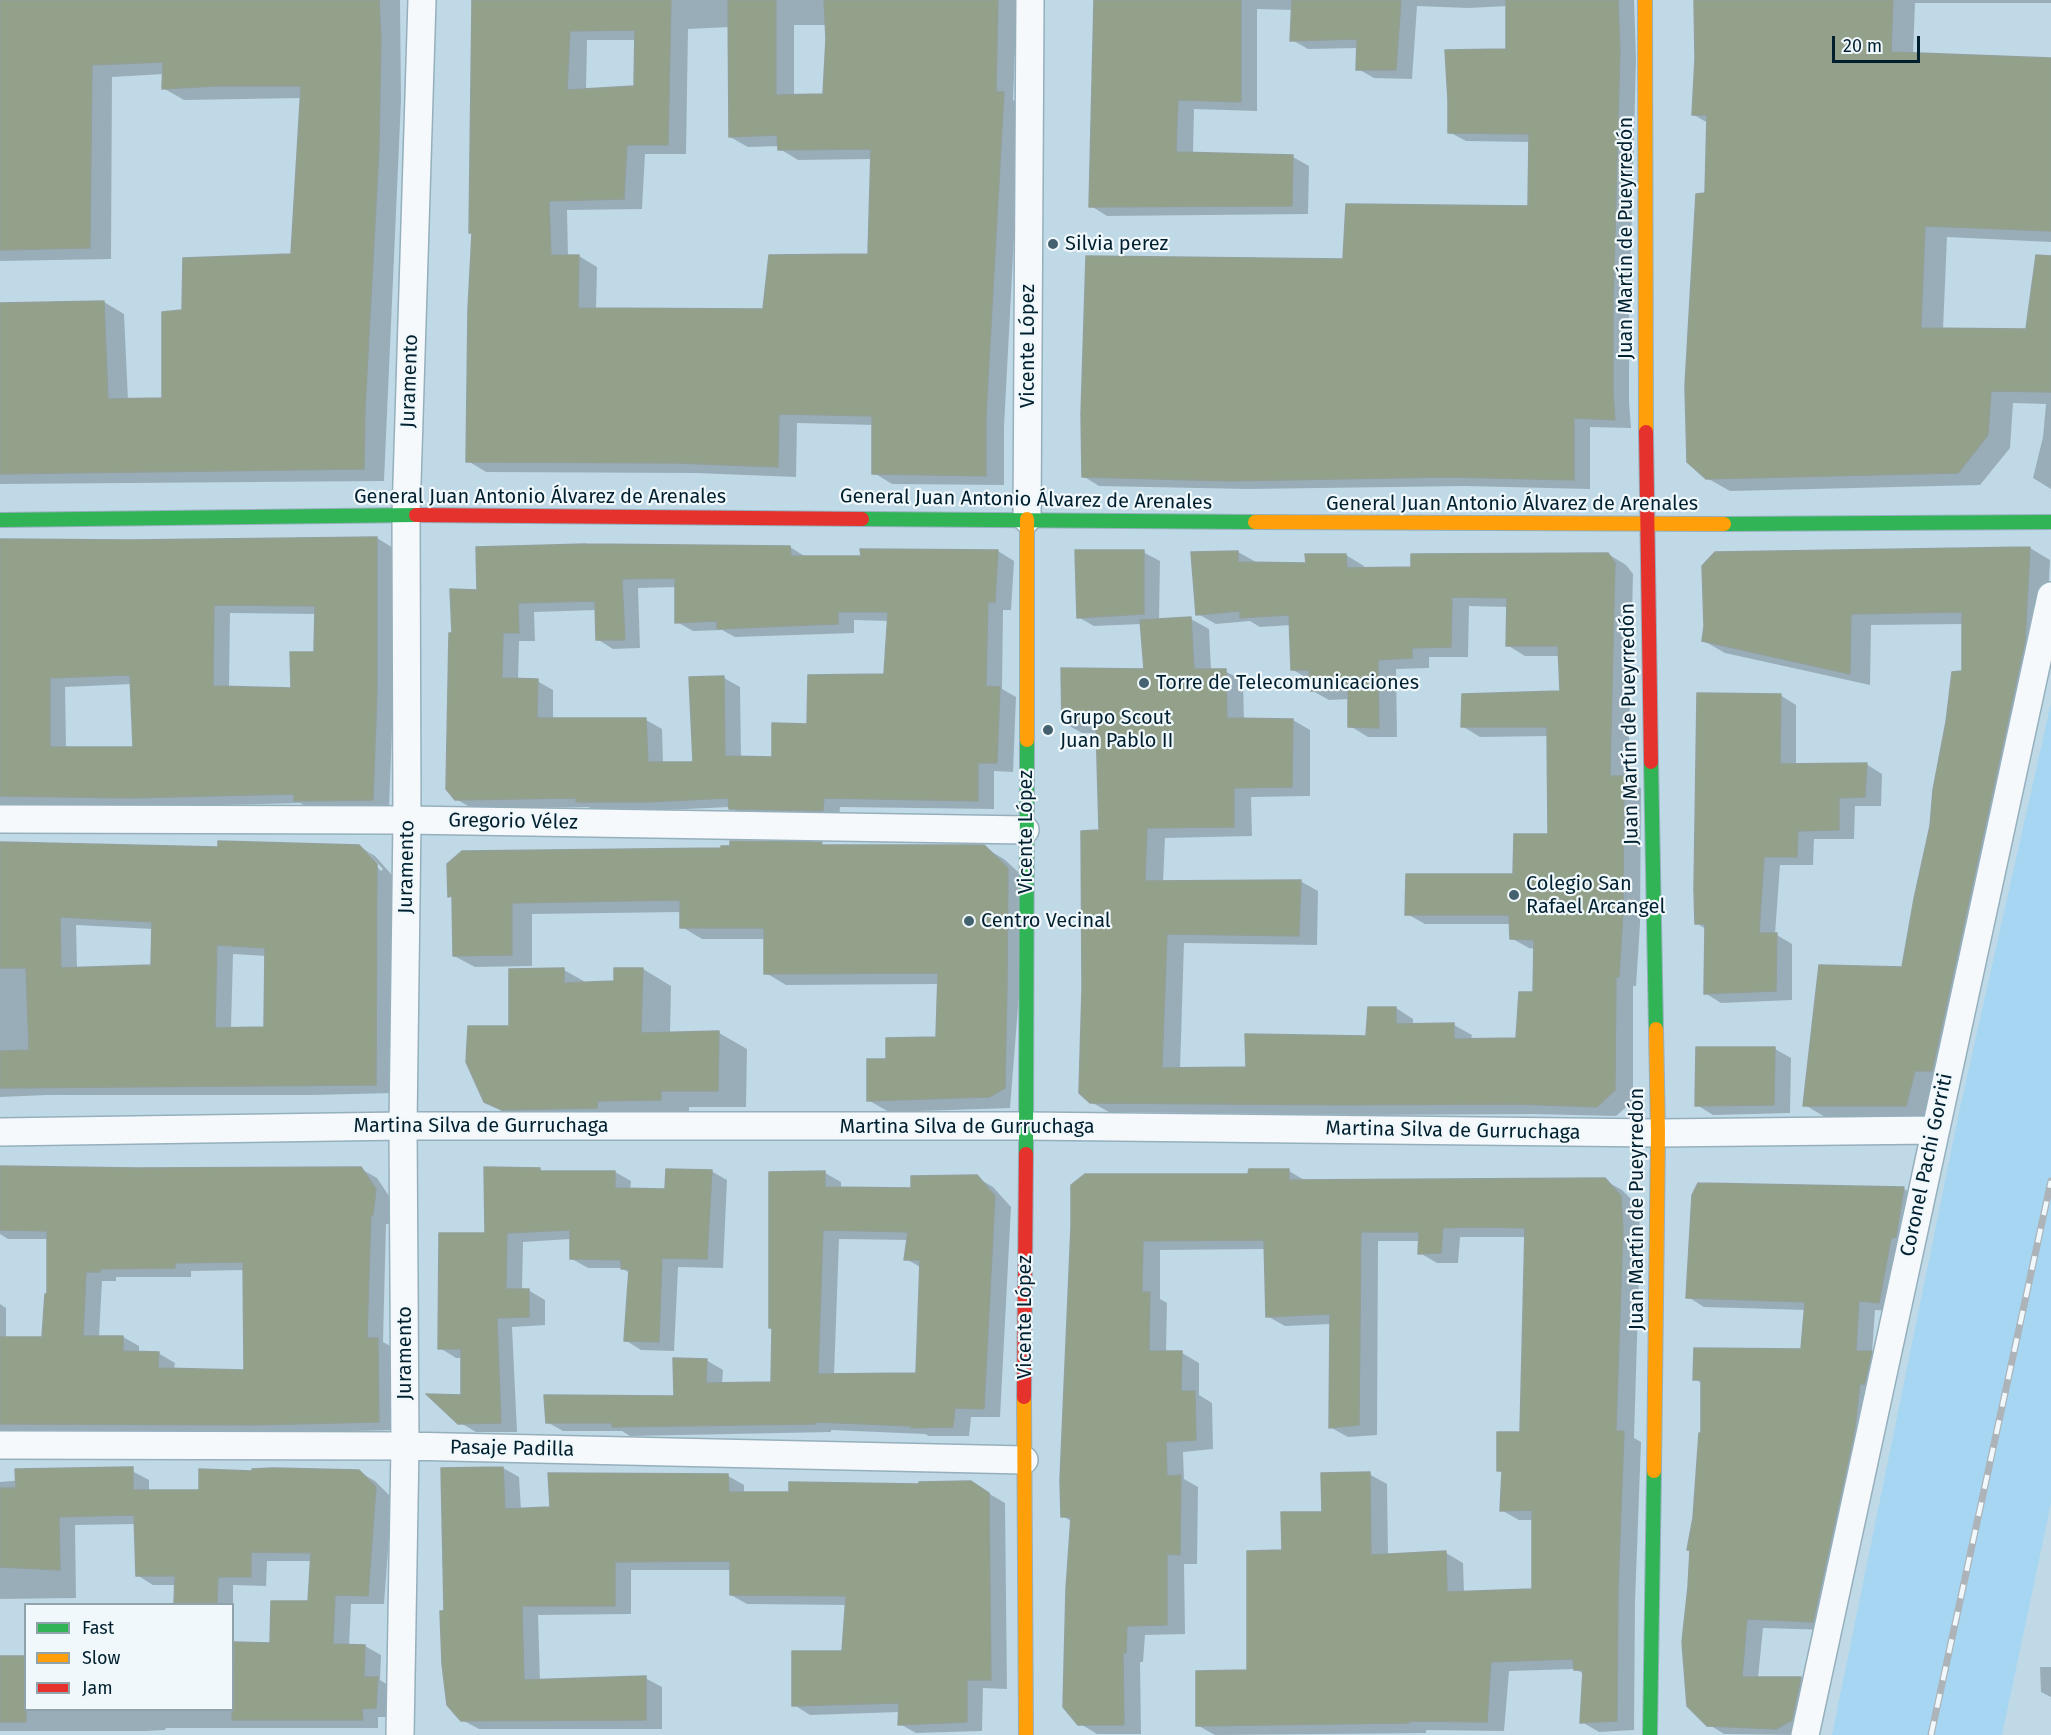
<!DOCTYPE html>
<html>
<head>
<meta charset="utf-8">
<style>
  body { margin:0 }
  #map { position:relative; width:2051px; height:1735px; overflow:hidden; background:#c0d9e7; font-family:"Fira Sans",sans-serif }
  canvas { display:block }
  .legend { position:absolute; left:24px; top:1603px; width:210px; height:108px; box-sizing:border-box; background:#f0f8fc; border:2px solid #90a2aa; margin:0; padding:8px 10px; list-style:none; font-size:18px; color:#00202f }
  .legend li { display:flex; align-items:center; gap:12px; height:30px }
  .legend b { width:30px; border:2px solid #90a2aa }
  .scale { position:absolute; left:1832px; top:36px; width:88px; height:27px; box-sizing:border-box; border:3px solid #00202f; border-top:0; padding-left:8px; font-size:18px; line-height:21px; white-space:nowrap; color:#00202f; -webkit-text-stroke:4px #f0f8fc; paint-order:stroke }
</style>
</head>
<body>
<div id="map">
<canvas width="2051" height="1735"></canvas>
<ul class="legend">
<li><b style="height:8px;background:#30b455"></b>Fast</li>
<li><b style="height:8px;background:#ff9f0a"></b>Slow</li>
<li><b style="height:8px;background:#e5322d"></b>Jam</li>
</ul>
<div class="scale">20 m</div>
</div>
<script>
const g = document.querySelector('canvas').getContext('2d');
g.lineJoin = 'round';
function fillPath(path, color) { g.fillStyle = color; g.fill(path, 'evenodd'); }
const toPath = rows => new Path2D(rows.map(r => 'M' + r).join(''));
function stroke(path, color, width, dash) { g.strokeStyle = color; g.lineWidth = width; g.lineCap = dash ? 'butt' : 'round'; g.setLineDash(dash || []); g.stroke(path); }
function drawText(font, color, halo, rows, align = 'center') {
  g.font = font + ' "Fira Sans",sans-serif'; g.lineWidth = 4.5; g.setLineDash([]); g.textBaseline = 'middle'; g.strokeStyle = halo; g.fillStyle = color; for (const [text, x, y, turn = 0] of rows) {
    g.save(); g.translate(x, y); g.rotate((+turn || 0) * Math.PI / 180); g.textAlign = isNaN(turn) ? turn : align; if (halo) g.strokeText(text, 0, 0); g.fillText(text, 0, 0); g.restore();
  }
}
const built = toPath([
  [2051,703,2051,1503,2002,1735,1832,1735,1960,1108]
]);
const shadow = toPath([
  [0,0,400,0,401,100,384,481,0,484,0,304,104,302,124,314,128,400,163,399,183,311,292,255,302,98,184,100,163,88,164,74,112,77,111,259,0,261],
  [473,0,1017,0,1013,100,1021,104,1004,427,1004,485,892,484,874,473,874,425,797,423,796,477,696,473,486,472,468,461,473,234,470,232],
  [794,25,826,25,824,96,794,96],
  [730,27,730,137,748,147,780,146,780,149,798,160,872,159,870,255,764,310,596,309,597,267,579,256,568,256,567,210,642,209,645,154,686,154,688,29],
  [587,40,636,40,635,88,586,90],
  [1096,0,1634,0,1636,59,1629,319,1629,402,1631,428,1590,427,1590,489,1465,486,1248,489,1099,486,1083,476,1344,261,1530,207,1530,142,1466,141,1449,132,1508,50,1508,6,1468,8,1417,6,1412,79,1374,78,1358,69,1358,48,1308,49,1292,40,1293,10,1257,9,1257,111,1194,109,1193,154,1293,157,1309,166,1308,214,1107,216,1091,206],
  [1695,0,2051,0,2051,3,1915,3,1913,55,2051,60,2051,242,1947,237,1943,330,2028,330,2051,287,2051,489,2033,478,2043,437,2046,404,2013,403,2010,448,1980,485,1730,491,1707,478,1706,195,1708,123,1694,115,1696,58],
  [377,538,393,548,393,701,389,809,312,810,300,803,147,807,0,805,0,539,130,541],
  [230,613,316,614,316,654,293,689,229,688],
  [132,684,134,749,66,748,65,687],
  [790,547,806,557,862,558,998,551,1014,561,1011,610,1003,610,1002,689,1016,697,1013,772,994,771,994,809,840,807,839,819,746,818,730,807,665,810,594,810,588,807,473,809,456,799,453,635,478,591],
  [677,587,677,622,693,631,722,630,735,637,854,633,854,620,889,621,886,675,809,725,774,758,741,758,740,687,724,678,694,763,663,764,662,729,646,720,553,720,553,690,537,681,518,680,519,641,535,641,534,612,596,610,597,639,613,649,640,648,638,588],
  [2030,548,2050,560,2045,655,1927,1117,1825,1117,1805,1105,1904,968,1964,672,1964,624,1871,625,1870,685,1725,653,1704,641],
  [1143,552,1160,561,1159,621,1191,619,1209,629,1211,671,1225,671,1243,681,1244,720,1293,720,1310,730,1310,796,1251,797,1252,836,1165,838,1163,883,1300,881,1318,891,1317,945,1184,943,1180,1070,1247,1069,1367,1038,1396,1008,1413,1019,1413,1025,1454,1025,1472,1035,1471,1040,1517,1040,1535,993,1536,949,1529,948,1511,938,1511,924,1425,924,1407,914,1514,876,1549,835,1549,736,1480,737,1462,726,1562,692,1560,656,1525,656,1507,645,1508,607,1469,606,1468,657,1429,657,1429,668,1396,669,1397,737,1368,737,1350,726,1350,699,1329,700,1311,690,1311,680,1293,670,1291,625,1260,627,1250,621,1216,624,1198,614,1238,552,1256,562,1307,565,1346,555,1364,566,1364,569,1412,568,1608,554,1626,565,1633,574,1628,781,1641,788,1640,924,1636,986,1633,986,1633,1101,1616,1116,1533,1114,1363,1115,1109,1112,1091,1102,1101,832,1097,733,1082,733,1064,723,1146,670,1141,624,1094,626,1078,617],
  [1780,695,1796,705,1796,765,1866,764,1882,774,1881,806,1855,806,1854,839,1814,839,1813,865,1780,865,1775,934,1792,944,1792,1000,1721,1003,1705,993,1706,929,1696,923],
  [0,842,219,849,358,846,375,856,392,875,392,1093,314,1095,47,1095,0,1097],
  [364,853,368,853,383,869,381,871],
  [76,925,153,929,152,966,77,969],
  [233,954,266,956,265,1029,231,1029],
  [821,844,826,847,983,847,1004,859,1028,881,1010,1108,889,1112,868,1100,888,1060,937,1038,939,984,786,985,766,973,766,939,702,939,682,927,681,912,532,914,532,966,475,967,454,956,453,898,449,896,722,849],
  [643,969,671,986,670,1034,719,1033,747,1049,746,1107,689,1107,689,1116,514,1118,485,1101,511,1027,564,970,587,983,615,982],
  [1775,1049,1791,1058,1790,1113,1713,1115,1697,1105],
  [0,1167,136,1170,361,1169,377,1178,391,1199,389,1224,386,1224,383,1342,394,1348,395,1430,272,1433,0,1430,0,1304,6,1308,6,1338,44,1338,49,1295,49,1239,8,1239,0,1234],
  [244,1270,245,1371,174,1370,175,1363,158,1353,139,1353,139,1346,123,1337,99,1337,102,1281,116,1281,116,1277,191,1277,191,1271],
  [540,1170,544,1172,615,1172,631,1181,630,1190,666,1190,711,1171,727,1180,723,1268,678,1267,674,1351,641,1350,625,1340,630,1273,621,1268,588,1268,572,1259,571,1239,523,1242,522,1290,528,1290,545,1300,545,1325,512,1327,517,1432,476,1432,459,1422,463,1396,462,1358,456,1358,440,1348,486,1235],
  [1289,1171,1306,1181,1604,1180,1622,1190,1639,1207,1640,1239,1634,1438,1641,1442,1635,1602,1634,1730,1599,1732,1582,1722,1584,1674,1575,1669,1509,1671,1504,1731,1426,1730,1426,1733,1215,1735,1197,1725,1248,1672,1283,1552,1369,1474,1387,1484,1388,1556,1446,1553,1463,1563,1464,1593,1533,1591,1533,1520,1519,1520,1501,1510,1503,1473,1499,1470,1521,1434,1526,1237,1460,1237,1458,1263,1437,1263,1420,1253,1420,1241,1378,1241,1377,1435,1348,1437,1330,1427,1331,1324,1285,1326,1267,1316,1266,1249,1160,1250,1160,1299,1167,1303,1166,1353,1182,1353,1199,1363,1199,1395,1212,1403,1213,1449,1183,1452,1184,1479,1198,1487,1197,1564,1184,1564,1185,1634,1145,1635,1143,1662,1140,1662,1141,1734,1097,1734,1079,1723,1072,1522,1063,1516,1073,1227,1250,1175],
  [825,1173,841,1182,841,1189,912,1190,976,1177,993,1187,1011,1207,1000,1417,971,1417,969,1436,929,1436,925,1434,831,1430,831,1432,630,1436,622,1431,563,1431,547,1422,675,1397,706,1360,723,1370,722,1384,772,1384,774,1329,771,1174],
  [839,1239,908,1240,906,1259,922,1268,917,1375,834,1376],
  [1904,1189,1920,1198,1895,1311,1875,1310,1872,1353,1887,1362,1829,1630,1763,1628,1758,1678,1801,1678,1817,1688,1797,1735,1724,1734,1708,1724,1691,1551,1689,1550,1694,1518,1703,1435,1703,1384,1695,1379,1803,1351,1806,1310,1704,1307,1688,1297],
  [503,1468,519,1477,521,1510,551,1509,728,1476,744,1485,744,1494,988,1493,1005,1503,1007,1689,983,1688,982,1731,916,1733,900,1724,900,1712,810,1715,794,1705,843,1653,847,1605,747,1604,731,1595,731,1570,631,1570,631,1614,538,1615,540,1681,645,1678,662,1687,662,1729,479,1729,462,1720,445,1613],
  [132,1471,149,1480,149,1492,201,1492,359,1472,375,1481,392,1498,384,1604,351,1604,349,1646,365,1646,381,1655,380,1680,393,1688,392,1717,378,1717,378,1728,166,1728,165,1730,146,1731,0,1731,0,1656,26,1710,232,1710,232,1604,176,1604,176,1585,153,1585,137,1575,136,1524,75,1525,76,1598,0,1599,0,1482],
  [267,1561,312,1561,309,1602,271,1644,233,1644,233,1585,266,1586],
  [2040,1667,2051,1667,2051,1697,2041,1692]
]);
const building = toPath([
  [0,0,379,0,381,37,379,149,365,410,364,469,0,474,0,303,104,301,108,399,162,398,162,312,182,310,183,258,291,254,301,86,216,86,162,89,163,62,92,65,90,248,0,250,0,0],
  [472,0,671,0,668,145,627,145,624,199,549,201,551,255,579,255,578,308,763,309,769,255,868,254,871,149,778,150,777,135,729,137,728,0,776,0,776,95,823,94,826,39,824,0,998,0,996,92,1004,92,986,416,986,476,872,474,872,416,779,414,778,467,676,463,466,462,468,309,472,233,469,233,472,0],
  [635,30,634,86,567,90,570,31,635,30],
  [1094,0,1241,0,1241,102,1178,100,1176,152,1293,155,1292,206,1089,207,1094,0],
  [1292,0,1401,0,1396,70,1356,70,1357,39,1290,41,1292,0],
  [1506,0,1618,0,1620,49,1613,309,1613,392,1615,420,1574,418,1574,480,1448,477,1230,481,1082,477,1081,414,1086,256,1343,259,1346,204,1528,206,1529,134,1448,133,1448,100,1445,50,1506,49,1506,0],
  [1694,0,1893,0,1891,52,2051,58,2051,231,1925,226,1921,328,2026,329,2036,255,2051,256,2051,392,1991,391,1988,435,1958,473,1706,479,1687,462,1685,386,1696,194,1705,193,1707,115,1692,115,1695,58,1694,0],
  [377,537,377,691,373,800,294,801,294,794,129,798,0,796,0,539,130,540,377,537],
  [214,605,315,606,314,652,290,652,291,688,213,686,214,605],
  [130,675,133,747,50,747,50,678,130,675],
  [586,544,790,546,791,556,861,556,860,549,998,550,995,602,988,602,986,686,1000,687,997,763,978,763,978,801,824,798,823,811,729,809,728,798,648,802,576,802,576,798,455,800,446,789,449,633,452,633,450,589,477,590,476,547,586,544],
  [675,578,675,623,717,621,717,629,838,624,838,612,888,612,884,674,808,675,807,724,772,723,772,757,725,756,724,676,689,677,693,762,648,762,646,718,537,718,538,679,502,678,503,633,519,633,518,603,595,601,596,640,625,640,622,579,675,578],
  [2030,547,2025,642,1932,1071,1915,1071,1906,1106,1803,1106,1819,965,1902,967,1914,899,1930,826,1933,790,1946,722,1952,672,1962,671,1962,612,1851,614,1850,674,1702,641,1704,626,1702,566,1715,552,2030,547],
  [1075,550,1144,550,1144,614,1077,618,1075,550],
  [1238,551,1238,562,1306,563,1305,554,1346,554,1347,568,1411,567,1411,554,1608,553,1615,563,1610,776,1624,776,1623,914,1619,977,1616,977,1615,1090,1597,1107,1515,1104,1344,1105,1090,1103,1079,1093,1082,988,1081,831,1099,830,1096,723,1062,724,1061,668,1144,669,1140,620,1191,617,1194,669,1226,669,1227,718,1293,719,1292,787,1234,788,1234,827,1147,828,1145,881,1301,880,1299,936,1167,934,1162,1068,1246,1067,1245,1034,1366,1036,1368,1007,1396,1007,1396,1024,1454,1023,1454,1039,1516,1038,1519,992,1533,992,1534,940,1510,939,1509,915,1405,915,1406,874,1513,874,1514,834,1548,834,1547,727,1461,727,1462,694,1560,691,1558,646,1506,646,1507,598,1452,597,1451,647,1412,648,1412,658,1378,660,1379,728,1348,727,1348,689,1310,691,1309,670,1291,670,1289,615,1240,618,1240,611,1196,615,1191,552,1238,551],
  [1697,693,1781,694,1780,764,1867,763,1865,797,1839,798,1839,830,1798,831,1797,857,1764,857,1759,933,1777,933,1776,991,1704,994,1705,924,1695,924,1694,889,1697,693],
  [218,841,359,845,377,864,376,1085,0,1088,0,1051,29,1050,26,968,0,968,0,842,218,847,218,841],
  [60,917,152,922,151,965,61,968,60,917],
  [217,945,265,948,264,1027,215,1028,217,945],
  [730,841,822,842,821,845,984,845,1008,868,1007,988,1005,1088,989,1097,867,1101,867,1059,886,1059,886,1038,936,1037,938,973,764,974,764,928,680,928,680,900,512,903,512,955,453,956,452,896,448,897,447,864,462,851,721,848,721,846,730,846,730,841],
  [564,968,564,983,614,981,614,968,643,968,641,1033,719,1031,718,1091,661,1091,661,1100,598,1101,597,1108,502,1110,484,1102,466,1062,468,1026,509,1026,509,969,564,968],
  [1696,1047,1775,1047,1774,1105,1695,1106,1696,1047],
  [0,1166,136,1168,361,1167,376,1189,373,1215,371,1215,367,1338,378,1338,379,1422,254,1425,0,1424,0,1337,42,1337,45,1294,47,1294,47,1231,0,1230,0,1166],
  [243,1262,244,1370,158,1368,159,1352,123,1351,123,1336,83,1336,86,1272,100,1272,100,1269,175,1268,175,1263,243,1262],
  [484,1167,540,1168,540,1171,615,1171,615,1188,665,1189,666,1169,712,1170,707,1259,662,1258,659,1342,624,1341,629,1269,621,1269,621,1260,570,1259,570,1230,507,1233,506,1289,529,1289,529,1317,497,1318,501,1423,458,1424,426,1394,461,1395,461,1349,438,1349,439,1233,485,1233,484,1167],
  [1249,1169,1289,1169,1289,1180,1605,1178,1621,1196,1623,1228,1616,1431,1624,1431,1618,1591,1617,1721,1580,1723,1583,1670,1574,1670,1573,1659,1491,1662,1487,1722,1409,1721,1409,1723,1196,1726,1196,1671,1247,1670,1247,1551,1282,1550,1281,1512,1322,1512,1321,1473,1370,1472,1371,1555,1446,1551,1447,1592,1532,1589,1532,1510,1500,1511,1502,1471,1497,1471,1497,1432,1520,1432,1525,1228,1473,1227,1443,1228,1441,1253,1418,1254,1419,1232,1361,1232,1359,1425,1329,1428,1330,1314,1266,1317,1264,1240,1143,1241,1142,1292,1150,1292,1149,1351,1182,1351,1181,1391,1195,1391,1196,1440,1166,1442,1167,1476,1181,1475,1180,1555,1167,1554,1167,1625,1127,1626,1126,1653,1123,1653,1124,1725,1078,1725,1063,1707,1066,1589,1071,1517,1061,1517,1060,1480,1071,1227,1071,1185,1085,1174,1248,1174,1249,1169],
  [825,1171,825,1187,911,1188,911,1176,977,1175,995,1196,984,1409,955,1408,953,1427,911,1428,911,1426,816,1422,815,1424,612,1427,612,1423,546,1423,544,1395,674,1396,673,1358,707,1359,706,1383,771,1382,772,1328,769,1328,769,1172,825,1171],
  [823,1230,908,1232,904,1260,920,1260,916,1373,818,1374,823,1230],
  [1698,1183,1904,1187,1896,1237,1891,1238,1879,1303,1859,1301,1856,1351,1872,1351,1865,1384,1860,1384,1854,1435,1813,1622,1747,1619,1742,1677,1801,1677,1792,1720,1776,1729,1707,1726,1687,1706,1682,1642,1688,1587,1690,1550,1687,1550,1693,1518,1699,1433,1701,1433,1701,1380,1693,1380,1694,1348,1801,1349,1805,1302,1686,1298,1692,1195,1698,1183],
  [133,1467,133,1490,199,1490,199,1469,252,1471,252,1469,273,1468,359,1470,376,1487,368,1596,335,1595,333,1644,365,1645,364,1677,378,1677,376,1708,362,1709,363,1720,232,1720,234,1642,270,1643,271,1601,308,1601,311,1553,251,1552,251,1577,218,1577,217,1605,174,1605,175,1576,136,1576,134,1515,59,1517,60,1570,0,1567,0,1488,16,1488,15,1469,133,1467],
  [503,1467,505,1509,550,1507,548,1473,728,1474,729,1492,789,1492,789,1482,919,1484,919,1482,971,1481,989,1493,991,1680,967,1680,967,1722,898,1725,899,1703,792,1706,792,1651,842,1651,846,1596,730,1595,730,1561,615,1562,615,1606,522,1606,524,1680,646,1676,646,1720,461,1721,447,1705,442,1664,440,1611,444,1611,441,1468,503,1467],
  [0,1656,26,1656,26,1722,0,1722,0,1656]
]);
const street = toPath([
  [1027,519,1030,0],
  [0,819,407,820,1025,830],
  [0,1132,403,1126,1026,1126,1658,1133,1935,1130],
  [0,1445,405,1446,1024,1460],
  [400,1735,405,1446,403,1126,407,820,406,515,422,0],
  [1805,1735,2051,596]
]);
const fast = toPath([
  [862,519,1255,522],
  [0,520,416,515],
  [1724,524,2051,522],
  [1651,762,1656,1029],
  [1026,1154,1027,740],
  [1650,1735,1654,1471]
]);
const slow = toPath([
  [1645,0,1646,432],
  [1255,522,1724,524],
  [1027,740,1027,519],
  [1024,1397,1026,1735],
  [1654,1471,1658,1133,1656,1029]
]);
const jam = toPath([
  [1646,432,1651,762],
  [416,515,862,519],
  [1024,1397,1026,1154]
]);
const rail = toPath([
  [1931,1735,2051,1181]
]);
const markers = [
  [1053,244,6,"#43616f"],
  [1144,683,6,"#43616f"],
  [1048,730,6,"#43616f"],
  [1514,895,6,"#43616f"],
  [969,921,6,"#43616f"]
];
const streetNames = [
  ["Juan Martín de Pueyrredón",1626,238,-90],
  ["Vicente López",1028,346,-90],
  ["Juramento",410,381,-88],
  ["General Juan Antonio Álvarez de Arenales",540,497],
  ["General Juan Antonio Álvarez de Arenales",1026,500,1],
  ["General Juan Antonio Álvarez de Arenales",1512,504],
  ["Juan Martín de Pueyrredón",1630,724,-91],
  ["Gregorio Vélez",513,822,1],
  ["Vicente López",1026,832,-90],
  ["Juramento",407,867,-89],
  ["Martina Silva de Gurruchaga",481,1126],
  ["Martina Silva de Gurruchaga",967,1127],
  ["Martina Silva de Gurruchaga",1453,1131,1],
  ["Coronel Pachi Gorriti",1927,1165,-78],
  ["Juan Martín de Pueyrredón",1637,1209,-90],
  ["Vicente López",1025,1317,-90],
  ["Juramento",405,1353,-90],
  ["Pasaje Padilla",512,1449,1]
];
const poiNames = [
  ["Silvia perez",1065,244],
  ["Torre de Telecomunicaciones",1156,683],
  ["Grupo Scout",1060,718],
  ["Juan Pablo II",1060,741],
  ["Colegio San",1526,884],
  ["Rafael Arcangel",1526,907],
  ["Centro Vecinal",981,921]
];
fillPath(built, '#a6d6f1');
fillPath(shadow, '#0003');
fillPath(building, '#93a08a');
stroke(building, '#93a098', 1.5);
stroke(street, '#95afbd', 30);
stroke(fast, '#95afbd', 16);
stroke(slow, '#95afbd', 16);
stroke(jam, '#95afbd', 16);
stroke(street, '#f6f9fb', 27);
stroke(fast, '#30b455', 14);
stroke(slow, '#ff9f0a', 14);
stroke(jam, '#e5322d', 14);
stroke(rail, '#adb4b9', 7);
stroke(rail, '#f0f8fc', 4.5, [14]);
for (const [x, y, r, color] of markers) { const dot = new Path2D(); dot.arc(x, y, r, 0, 2 * Math.PI); g.fillStyle = color; g.fill(dot); stroke(dot, '#f0f8fc', 2); }
drawText('20px', '#00202f', '#f0f8fc', streetNames);
drawText('20px', '#00202f', '#f0f8fc', poiNames, 'left');
</script>
</body>
</html>
